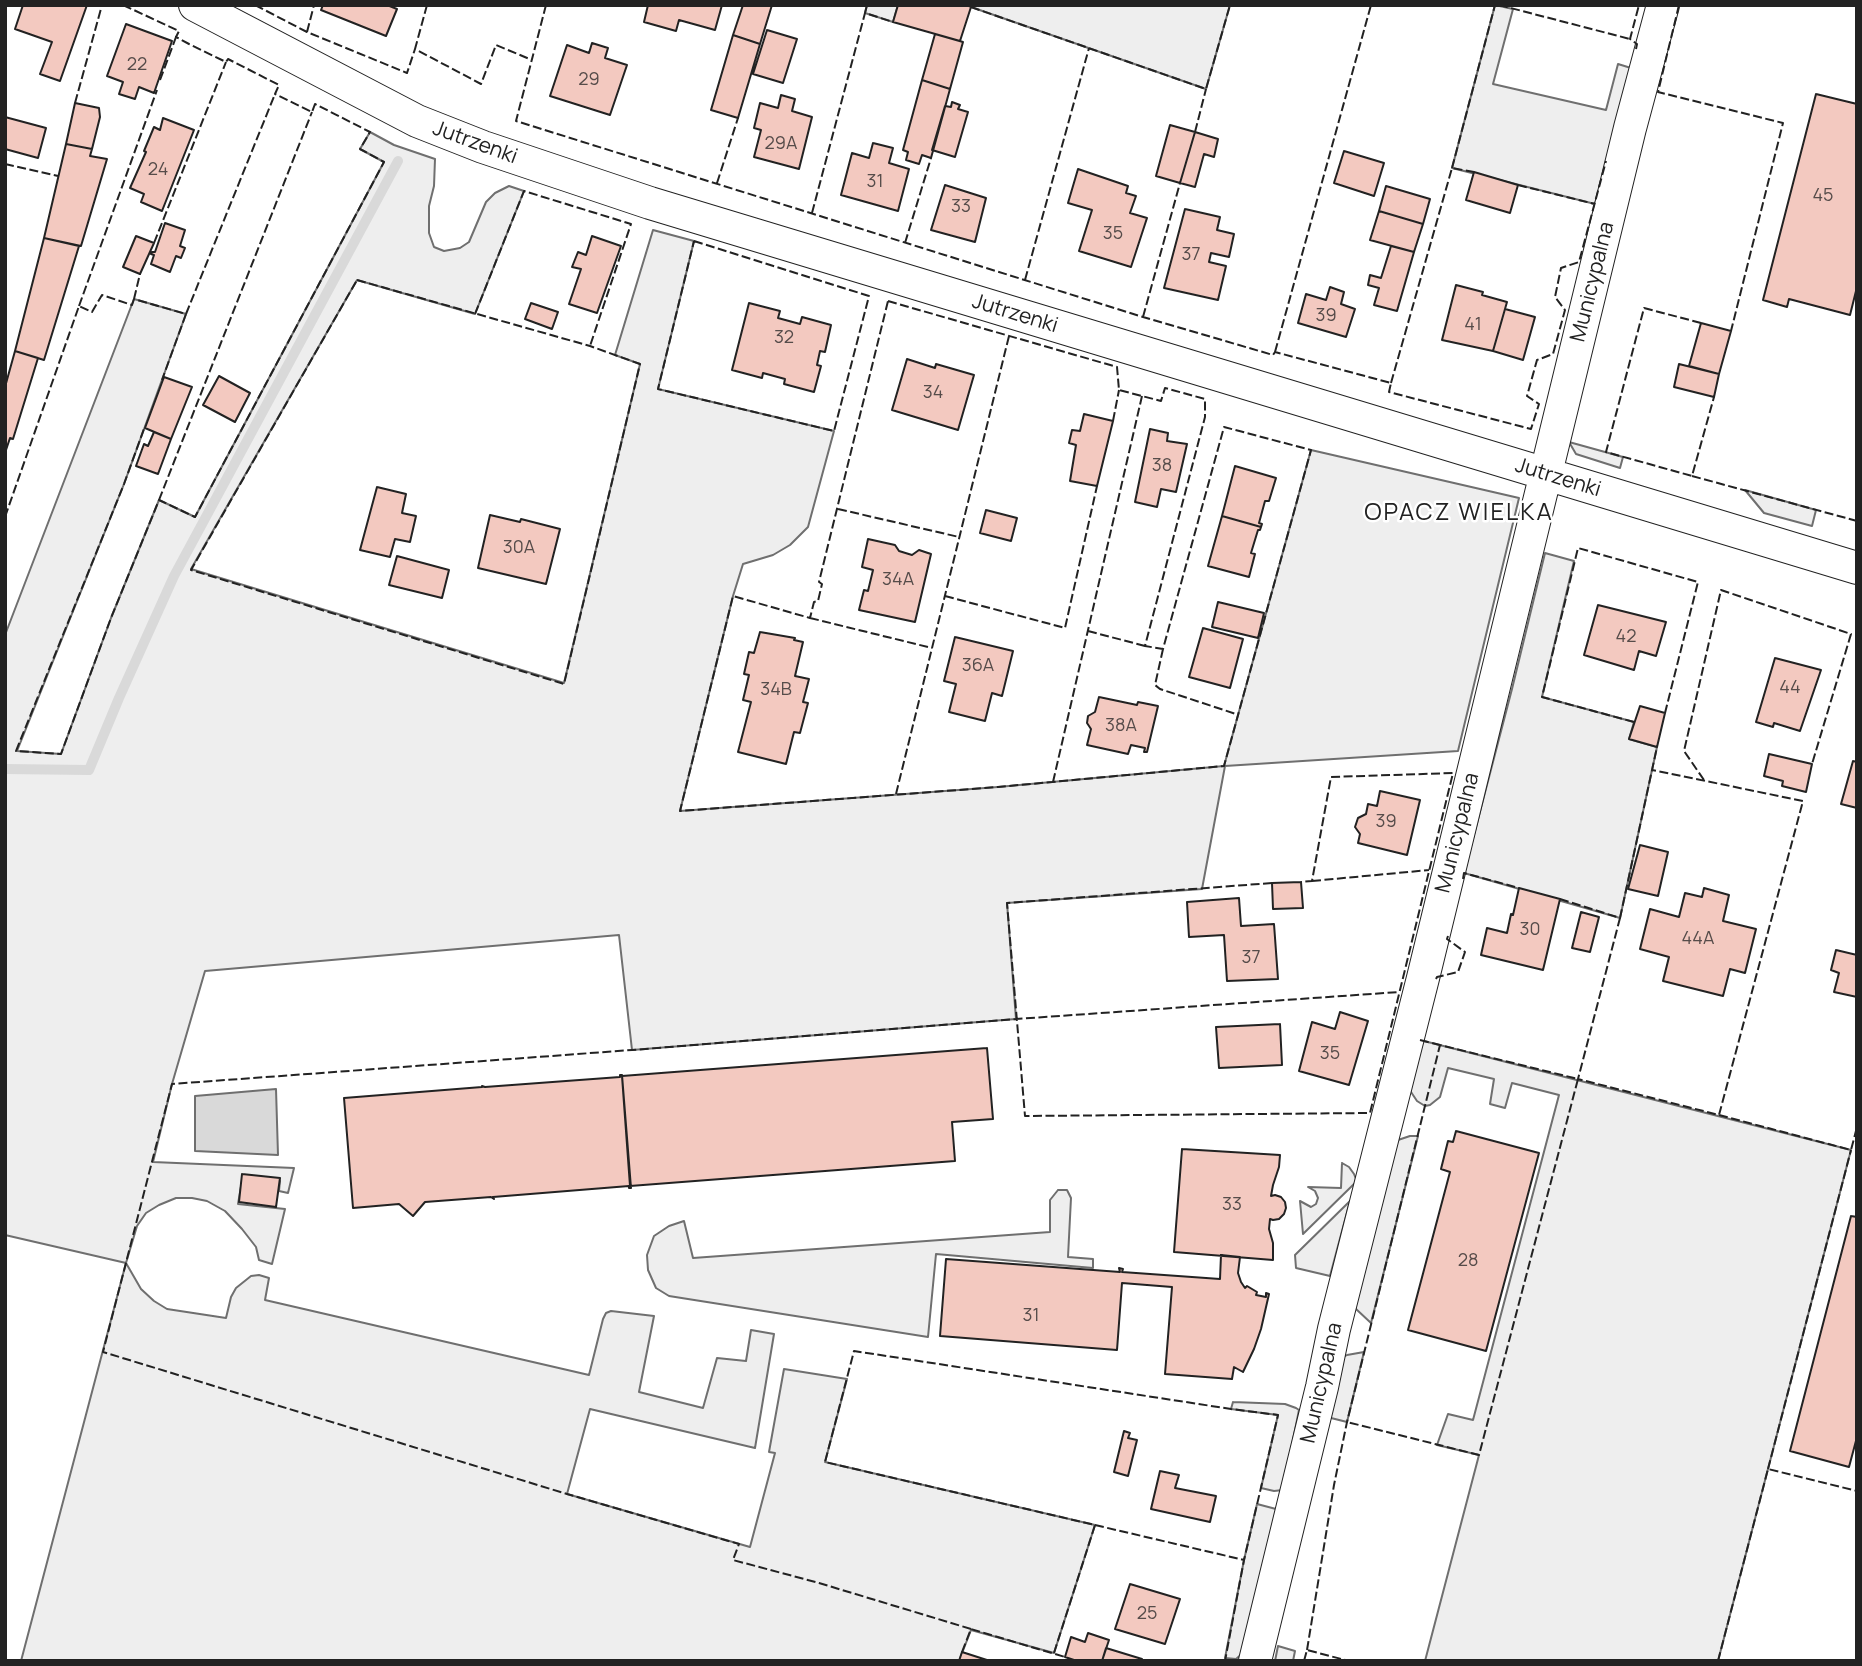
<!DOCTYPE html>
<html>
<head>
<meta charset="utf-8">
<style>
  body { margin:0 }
  #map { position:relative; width:1862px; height:1666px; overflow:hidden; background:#fff; font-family:Manrope,sans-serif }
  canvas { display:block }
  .frame { position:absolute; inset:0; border:7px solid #222; pointer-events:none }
</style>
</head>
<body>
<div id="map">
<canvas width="1862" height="1666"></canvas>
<div class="frame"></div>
</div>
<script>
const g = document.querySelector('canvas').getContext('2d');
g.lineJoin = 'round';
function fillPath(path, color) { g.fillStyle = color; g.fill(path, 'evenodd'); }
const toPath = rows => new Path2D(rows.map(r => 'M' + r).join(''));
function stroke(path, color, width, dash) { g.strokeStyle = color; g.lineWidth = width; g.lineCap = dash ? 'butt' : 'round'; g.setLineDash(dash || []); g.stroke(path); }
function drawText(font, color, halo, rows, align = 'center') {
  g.font = font + ' Manrope,sans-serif'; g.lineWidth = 5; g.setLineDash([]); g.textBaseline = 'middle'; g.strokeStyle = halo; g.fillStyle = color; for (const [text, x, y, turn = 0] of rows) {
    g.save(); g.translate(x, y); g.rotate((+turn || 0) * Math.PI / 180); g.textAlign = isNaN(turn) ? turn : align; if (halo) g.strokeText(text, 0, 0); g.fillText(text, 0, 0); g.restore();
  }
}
const green = toPath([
  [867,5,898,5,893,22,865,13,867,5],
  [971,5,1230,5,1206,89,971,7,971,5],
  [1495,5,1513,9,1493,84,1606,110,1618,64,1631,68,1595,204,1452,168,1495,5],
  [370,132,394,145,435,159,434,186,429,206,429,233,434,247,444,251,460,248,469,242,486,202,495,193,509,186,524,191,475,314,357,280,191,569,564,683,640,364,615,355,653,230,694,241,658,389,834,431,808,527,790,545,773,555,743,564,733,596,680,811,998,787,1224,766,1311,450,1519,498,1458,751,1225,766,1202,889,1007,903,1016,1019,632,1050,619,935,205,971,172,1084,153,1162,294,1168,288,1193,279,1191,280,1181,243,1175,238,1204,285,1209,272,1264,259,1260,256,1247,242,1229,225,1211,207,1201,192,1198,176,1198,159,1205,146,1213,137,1226,126,1263,141,1289,154,1301,167,1309,226,1318,231,1297,236,1288,251,1276,259,1275,269,1278,265,1300,589,1375,603,1319,606,1313,611,1311,654,1316,639,1392,703,1408,717,1358,746,1361,751,1330,774,1334,755,1448,590,1409,567,1494,750,1547,775,1453,769,1452,784,1369,847,1379,825,1462,1095,1525,1054,1653,971,1630,959,1661,21,1661,126,1263,5,1235,5,635,134,299,186,314,124,484,17,751,61,754,111,618,159,500,195,517,384,162,360,149,370,132],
  [1569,442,1623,457,1620,468,1576,454,1569,442],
  [1745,490,1816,510,1812,526,1764,513,1745,490],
  [1545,553,1574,561,1542,697,1634,722,1629,739,1657,747,1620,918,1464,873,1512,689,1545,553],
  [1420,1040,1851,1150,1718,1661,1425,1661,1479,1455,1437,1445,1448,1414,1473,1420,1559,1095,1512,1083,1505,1108,1490,1104,1494,1079,1448,1068,1440,1097,1430,1105,1425,1106,1417,1101,1409,1089,1420,1040],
  [1410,1136,1418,1136,1371,1323,1356,1309,1354,1303,1394,1145,1398,1140,1410,1136],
  [1342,1163,1349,1167,1354,1174,1356,1179,1355,1183,1303,1234,1300,1201,1311,1207,1316,1204,1318,1198,1315,1191,1308,1187,1341,1188,1342,1163],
  [1058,1190,1067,1190,1071,1198,1068,1257,1093,1259,1093,1268,936,1254,928,1337,669,1296,656,1288,648,1270,647,1255,654,1236,669,1226,684,1221,693,1258,1050,1232,1050,1200,1058,1190],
  [1350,1201,1330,1276,1296,1268,1295,1255,1350,1201],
  [1364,1352,1347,1422,1327,1417,1340,1359,1347,1355,1364,1352],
  [1233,1402,1285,1404,1296,1408,1299,1410,1283,1490,1274,1491,1261,1488,1278,1415,1231,1409,1233,1402],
  [1257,1504,1276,1509,1278,1516,1243,1653,1236,1659,1225,1658,1244,1560,1257,1504],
  [1278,1646,1295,1651,1293,1661,1275,1661,1278,1646]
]);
const water = toPath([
  [276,1089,278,1155,195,1151,195,1096,276,1089]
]);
const stream = toPath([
  [5,769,89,770,119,698,174,576,398,161]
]);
const building = toPath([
  [23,5,87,5,60,81,40,74,52,42,15,29,23,5],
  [323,5,387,5,397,9,386,36,321,10,323,5],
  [648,5,722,5,715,30,679,20,676,31,644,22,648,5],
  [743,5,772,5,760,44,733,35,743,5],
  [898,5,967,5,971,7,960,41,893,22,898,5],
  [126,24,172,41,154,93,139,87,135,99,119,94,123,82,107,76,126,24],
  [767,30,797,39,783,83,753,74,767,30],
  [935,34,963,42,950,89,922,80,935,34],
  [733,35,760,44,738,118,711,110,733,35],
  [592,43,608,48,605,58,627,65,610,115,550,96,567,45,589,53,592,43],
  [922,80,950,89,931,158,922,155,919,164,906,160,908,152,903,150,922,80],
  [1816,94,1857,104,1857,287,1850,315,1789,299,1787,307,1763,300,1816,94],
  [781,95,795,99,792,111,812,117,799,169,754,157,761,130,754,128,760,103,778,108,781,95],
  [952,102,960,105,958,109,968,112,955,157,932,150,945,106,951,107,952,102],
  [75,103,99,108,100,117,92,149,66,144,75,103],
  [5,117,46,128,38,158,5,149,5,117],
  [163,118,194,130,162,211,141,202,144,194,130,188,146,152,144,151,154,127,160,130,163,118],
  [1170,125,1195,132,1180,183,1156,176,1170,125],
  [1195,132,1218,139,1214,157,1204,154,1195,187,1180,183,1195,132],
  [873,143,893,148,889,163,909,169,898,211,841,195,852,153,869,158,873,143],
  [66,144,92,149,90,156,107,159,81,246,44,238,66,144],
  [1344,151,1384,163,1374,196,1334,183,1344,151],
  [1078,169,1128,186,1126,193,1136,196,1130,213,1147,218,1131,267,1079,251,1092,210,1068,203,1078,169],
  [1474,172,1518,185,1510,213,1466,200,1474,172],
  [945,185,986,198,975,242,931,230,945,185],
  [1386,186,1430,199,1423,224,1379,211,1386,186],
  [1185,209,1220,217,1217,230,1234,234,1229,257,1211,253,1209,262,1226,266,1218,300,1164,288,1185,209],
  [1379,211,1423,224,1414,252,1370,240,1379,211],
  [165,223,185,230,180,246,185,248,181,258,176,256,170,272,151,264,154,255,151,254,152,252,155,252,165,223],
  [136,236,154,243,140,274,123,267,136,236],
  [592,236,621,246,597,313,569,304,581,269,572,267,578,252,586,255,592,236],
  [44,238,79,246,44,360,15,351,44,238],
  [1391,246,1414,252,1397,311,1374,305,1379,288,1368,285,1370,275,1381,278,1391,246],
  [1456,285,1483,292,1482,295,1507,302,1493,351,1442,340,1456,285],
  [1330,287,1344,292,1341,304,1355,309,1346,337,1298,323,1306,294,1326,300,1330,287],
  [531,303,558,312,552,329,525,319,531,303],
  [749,303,780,311,778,318,800,324,802,317,831,325,825,352,820,351,817,365,821,366,814,392,784,384,785,379,763,373,762,378,732,370,749,303],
  [1505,309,1535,317,1523,360,1493,351,1505,309],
  [1701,323,1731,331,1719,374,1689,366,1701,323],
  [15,351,38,358,13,439,10,438,6,450,5,387,15,351],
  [907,359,935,368,936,364,974,375,958,430,892,410,907,359],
  [1679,364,1719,374,1714,397,1674,387,1679,364],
  [219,376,250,393,235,422,203,405,219,376],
  [164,377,192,387,171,439,145,428,164,377],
  [1084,414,1113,421,1097,486,1070,481,1076,445,1069,443,1072,430,1080,431,1084,414],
  [1150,429,1168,433,1167,441,1187,444,1176,492,1161,489,1157,507,1135,502,1150,429],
  [154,432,171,439,158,474,136,466,144,444,148,446,154,432],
  [1235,466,1276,478,1269,501,1265,501,1259,523,1262,524,1261,527,1222,516,1235,466],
  [377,487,406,494,402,513,416,516,410,542,395,539,390,557,360,550,377,487],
  [986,510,1017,518,1011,541,980,533,986,510],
  [490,515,520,522,521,519,560,529,546,584,478,568,490,515],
  [1222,516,1261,527,1260,530,1258,530,1251,553,1255,554,1249,577,1208,566,1222,516],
  [868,539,895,545,899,551,912,555,919,550,931,554,915,622,859,610,864,590,868,591,873,570,862,567,868,539],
  [397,556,449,570,442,598,389,585,397,556],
  [1218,602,1264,613,1258,638,1212,627,1218,602],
  [1598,605,1666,622,1656,656,1639,651,1634,670,1584,655,1598,605],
  [1203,628,1243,639,1230,688,1189,677,1203,628],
  [760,632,795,638,794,640,803,642,795,676,809,679,803,702,808,703,800,733,794,732,786,764,738,752,751,702,743,700,749,675,744,674,749,652,754,653,760,632],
  [955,637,1013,651,1002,696,992,693,985,721,949,712,956,684,944,681,955,637],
  [1775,658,1821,670,1800,731,1774,723,1773,727,1756,722,1775,658],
  [1099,697,1137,705,1138,702,1158,706,1147,752,1144,752,1145,748,1131,745,1128,754,1087,745,1091,729,1087,723,1088,716,1095,712,1099,697],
  [1640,706,1665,713,1657,747,1629,739,1640,706],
  [1769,754,1812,764,1806,792,1782,786,1783,781,1764,776,1769,754],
  [1853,761,1857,762,1857,808,1841,804,1853,761],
  [1380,791,1420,800,1407,855,1358,843,1360,834,1355,827,1358,818,1366,814,1368,804,1377,806,1380,791],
  [1640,845,1668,852,1658,896,1628,889,1640,845],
  [1301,882,1303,908,1273,909,1272,883,1301,882],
  [1519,888,1560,899,1543,970,1481,955,1487,928,1507,933,1511,914,1513,915,1519,888],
  [1704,888,1729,895,1723,921,1756,929,1745,973,1730,969,1723,996,1663,981,1669,957,1640,949,1650,909,1679,917,1685,893,1702,897,1704,888],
  [1239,898,1241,926,1274,924,1278,979,1227,981,1224,935,1189,937,1187,902,1239,898],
  [1581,912,1599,917,1590,952,1572,948,1581,912],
  [1836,950,1857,955,1857,997,1834,992,1839,973,1831,970,1836,950],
  [1340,1012,1368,1021,1349,1085,1299,1071,1312,1022,1335,1029,1340,1012],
  [1280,1024,1282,1065,1219,1068,1216,1027,1280,1024],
  [987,1048,993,1119,952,1122,955,1161,630,1186,622,1076,987,1048],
  [620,1075,622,1075,631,1188,629,1188,629,1186,493,1197,494,1199,491,1197,425,1202,413,1216,399,1204,353,1208,344,1098,482,1087,482,1086,485,1087,620,1077,620,1075],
  [1456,1131,1539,1153,1486,1351,1408,1330,1450,1172,1441,1169,1448,1141,1453,1142,1456,1131],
  [1182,1149,1280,1155,1279,1167,1273,1185,1271,1196,1275,1195,1281,1197,1285,1202,1286,1208,1284,1214,1279,1219,1273,1220,1270,1219,1269,1229,1273,1243,1273,1260,1174,1252,1182,1149],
  [242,1174,280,1178,276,1207,239,1202,242,1174],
  [1851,1216,1857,1217,1857,1437,1849,1467,1790,1451,1851,1216],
  [1221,1255,1240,1257,1238,1273,1241,1282,1245,1288,1247,1286,1257,1292,1256,1295,1266,1297,1266,1293,1269,1294,1261,1329,1254,1349,1243,1372,1234,1367,1232,1379,1165,1374,1172,1287,1122,1283,1117,1350,940,1336,946,1259,1120,1272,1119,1268,1123,1269,1122,1272,1220,1279,1221,1255],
  [1124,1431,1130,1433,1128,1438,1137,1440,1128,1476,1114,1472,1124,1431],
  [1160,1471,1179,1475,1175,1488,1216,1496,1210,1522,1151,1509,1160,1471],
  [1130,1584,1180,1599,1165,1644,1115,1629,1130,1584],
  [1088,1633,1109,1640,1102,1661,1077,1661,1065,1657,1071,1637,1085,1642,1088,1633],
  [1106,1648,1142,1659,1141,1661,1102,1661,1106,1648],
  [962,1652,990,1661,959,1661,962,1652]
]);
const street = toPath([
  [195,5,417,121,483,147,650,203,1857,568],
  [1255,1661,1322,1387,1334,1329,1423,978,1630,128,1663,5]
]);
const fence = toPath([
  [123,5,179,31,176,37,189,44,226,62,228,59,279,85,275,94,312,112,315,104,370,132,360,149,384,162,195,517,159,500,111,618,61,754,16,751,124,484,145,426],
  [255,5,307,32,407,73,415,49],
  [427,5,415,49,481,84,496,45,532,60],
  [546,5,516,121,1143,317,1273,355,1275,352,1391,383,1389,392,1531,429,1539,404,1527,396,1537,360,1553,354,1565,310,1555,297,1561,268,1579,262,1606,161],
  [867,5,865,13,893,22],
  [1499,5,1630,39],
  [1679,5,1658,92,1783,123,1731,331],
  [971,7,1206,89,1230,5],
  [307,32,314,5],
  [1636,49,1637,44,1630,39,1639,5],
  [160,80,176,37],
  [75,103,102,5],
  [1195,132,1206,89],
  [5,164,58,176],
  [1452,168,1495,5],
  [717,183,738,118],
  [1518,185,1595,204],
  [812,213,865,13],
  [694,241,869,296,834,431,658,389,694,241],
  [154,243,226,62],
  [905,243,931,158],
  [357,280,590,346,640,364,564,684,191,570,357,280],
  [1025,280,1089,48],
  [134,299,140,274],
  [888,301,1117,367,1119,390,1161,401,1165,388,1205,399,1205,417,1145,646,1163,649,1224,427,1311,450,1224,766,998,787,680,811,733,596,810,618,814,602,818,601,822,584,819,582,888,301],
  [79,306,157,90],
  [186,314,275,94],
  [475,314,524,191,631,224,590,346],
  [1143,317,1180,183],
  [1701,323,1644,308,1606,452,1692,476,1714,397],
  [1275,352,1371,5],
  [1391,383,1452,168,1474,172],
  [1113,421,1119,390],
  [1692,476,1857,521],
  [159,500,312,112],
  [838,509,959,537],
  [5,517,79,306,92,312,102,295,132,305,134,299,186,314,162,380],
  [945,596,1065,628,1097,486],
  [810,618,932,648],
  [1088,631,1145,646],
  [1163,649,1155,685,1160,689,1239,715],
  [1634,722,1542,697,1578,548,1698,582,1665,713],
  [1704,780,1684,751,1721,590,1851,634,1812,764],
  [1053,782,1142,396],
  [896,794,1009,336],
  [1463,879,1464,873,1519,888],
  [1312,881,1429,870],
  [1272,883,1007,903,1025,1116,1370,1113,1453,773,1331,777,1312,881,1301,882],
  [1560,899,1620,918,1578,1079,1719,1115,1803,801,1652,770],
  [1620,918,1657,747],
  [1436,979,1437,977,1458,972,1465,952,1447,939,1448,936],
  [1420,1040,1440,1045],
  [1719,1115,1851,1150,1857,1127],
  [1768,1469,1851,1150],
  [1095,1525,1244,1560],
  [971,1629,819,1583,733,1560,739,1544,567,1494,103,1352,172,1084,632,1050,1016,1019,1399,992],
  [1307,1650,1334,1485,1347,1422,1440,1045,1578,1079,1479,1455,1347,1422],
  [962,1652,971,1629,1065,1657],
  [1054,1653,1095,1525,825,1462,854,1351,1231,1409,1278,1415,1244,1560,1225,1661],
  [1304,1661,1307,1650,1349,1661],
  [1718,1661,1768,1469,1857,1491]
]);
const numberNames = [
  ["22",137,65],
  ["29",589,80],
  ["29A",781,144],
  ["24",158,170],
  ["31",875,182],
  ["45",1823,196],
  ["33",961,207],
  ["35",1113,234],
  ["37",1191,255],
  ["39",1326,316],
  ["41",1473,325],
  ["32",784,338],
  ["34",933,393],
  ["38",1162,466],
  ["30A",519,548],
  ["34A",898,580],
  ["42",1626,637],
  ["36A",978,666],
  ["44",1790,688],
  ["34B",776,690],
  ["38A",1121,726],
  ["39",1386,822],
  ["30",1530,930],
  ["44A",1698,939],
  ["37",1251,958],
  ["35",1330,1054],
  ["33",1232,1205],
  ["28",1468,1261],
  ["31",1031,1316],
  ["25",1147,1614]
];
const streetNames = [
  ["Jutrzenki",475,143,20],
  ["Municypalna",1593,282,-76],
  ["Jutrzenki",1015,314,17],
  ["Jutrzenki",1558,478,17],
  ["Municypalna",1458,833,-76],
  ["Municypalna",1322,1383,-77]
];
const quarterNames = [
  ["OPACZ WIELKA",1459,513]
];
fillPath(green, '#eee');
stroke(green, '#6f6f6f', 2);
fillPath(water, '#d9d9d9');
stroke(water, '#6f6f6f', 2);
stroke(stream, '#d9d9d9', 10);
fillPath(building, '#f3c9c0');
stroke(building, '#222', 2);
stroke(street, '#222', 34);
stroke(street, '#fff', 32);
stroke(fence, '#222', 2, [9, 3.5]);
drawText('18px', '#564c4a', null, numberNames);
drawText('21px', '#222', '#fff', streetNames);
g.letterSpacing = '2px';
drawText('24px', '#222', '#fff', quarterNames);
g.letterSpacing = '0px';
</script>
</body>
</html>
